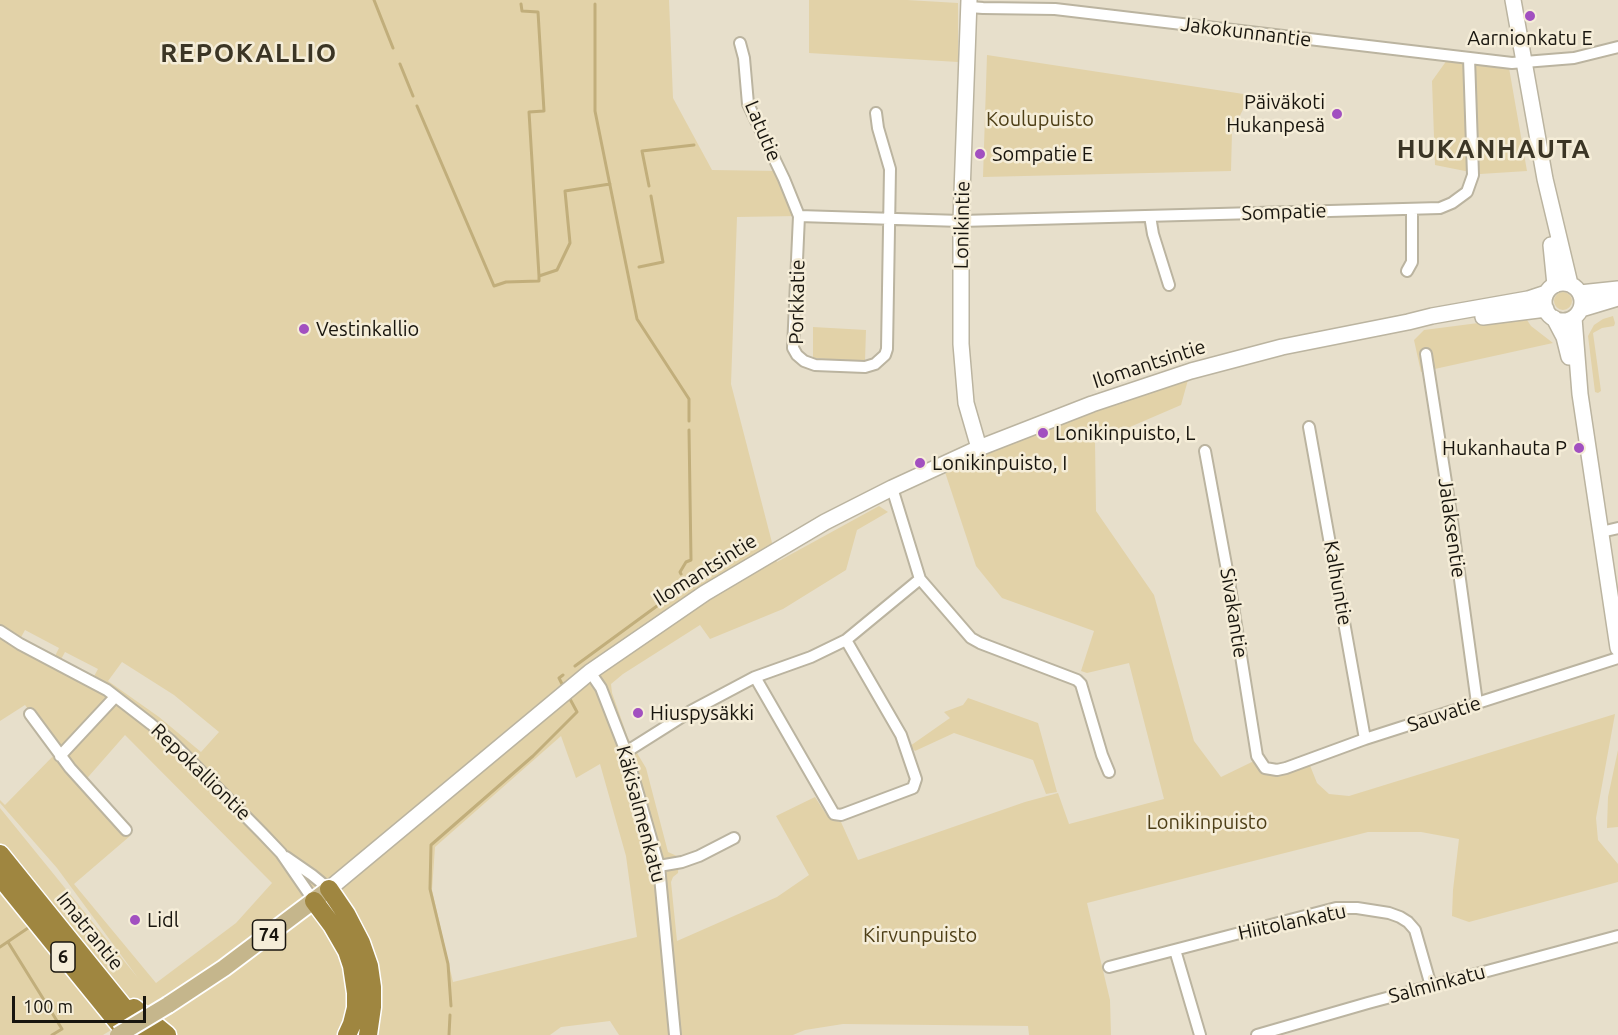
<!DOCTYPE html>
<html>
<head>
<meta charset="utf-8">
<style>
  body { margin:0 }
  #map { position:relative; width:1618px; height:1035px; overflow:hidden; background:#e7dfcb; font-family:Ubuntu,sans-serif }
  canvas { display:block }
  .scale { position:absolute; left:12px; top:996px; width:134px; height:27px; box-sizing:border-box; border:3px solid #18150e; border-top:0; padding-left:8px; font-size:18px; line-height:21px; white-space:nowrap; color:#18150e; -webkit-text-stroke:4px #f5edd8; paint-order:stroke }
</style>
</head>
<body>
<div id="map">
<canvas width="1618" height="1035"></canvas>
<div class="scale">100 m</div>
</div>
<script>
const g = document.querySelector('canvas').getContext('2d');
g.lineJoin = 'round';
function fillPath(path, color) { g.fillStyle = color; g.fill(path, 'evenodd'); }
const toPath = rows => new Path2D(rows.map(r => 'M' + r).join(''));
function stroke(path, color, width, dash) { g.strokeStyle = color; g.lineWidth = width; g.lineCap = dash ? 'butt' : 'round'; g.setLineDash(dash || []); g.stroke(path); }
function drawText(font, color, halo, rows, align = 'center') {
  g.font = font + ' Ubuntu,sans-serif'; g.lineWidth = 5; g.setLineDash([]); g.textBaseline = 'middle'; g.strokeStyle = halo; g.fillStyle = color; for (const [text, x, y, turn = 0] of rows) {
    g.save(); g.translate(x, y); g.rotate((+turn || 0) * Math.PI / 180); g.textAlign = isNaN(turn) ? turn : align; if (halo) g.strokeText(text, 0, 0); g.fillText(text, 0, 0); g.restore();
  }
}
const green = toPath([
  [0,0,669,0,673,98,712,170,779,171,798,216,737,217,731,384,777,562,879,506,888,512,857,530,846,570,783,609,710,639,700,625,623,674,611,684,612,693,628,738,646,768,668,852,679,857,678,873,673,877,671,882,677,941,777,897,809,875,776,816,815,797,826,814,833,820,841,822,858,860,1025,802,1058,793,1069,824,1164,799,1129,663,1087,673,1081,671,1094,631,1002,598,976,566,943,466,1191,369,1181,405,1095,442,1096,511,1154,595,1194,741,1221,777,1254,761,1263,770,1309,763,1317,783,1329,794,1349,796,1615,714,1596,818,1598,840,1618,864,1618,882,1469,922,1452,916,1453,890,1459,839,1421,832,1368,832,1087,903,1110,1000,1111,1035,1029,1035,1028,1026,843,1024,805,1030,793,1035,619,1035,610,1021,561,1027,550,1035,349,1035,358,992,318,903,284,920,154,1004,103,1035,0,1035,0,808,138,978,57,868,0,803,0,800,5,805,59,750,25,705,0,721],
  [25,630,59,648,53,660,19,641],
  [65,652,98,669,92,680,59,663],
  [122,662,174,695,219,732,201,752,159,717,108,681],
  [125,735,272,883,236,923,156,983,74,884,130,836,82,784],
  [561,736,576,778,600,764,626,856,637,937,453,982,432,890,435,847],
  [809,0,907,0,958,3,958,62,809,53],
  [987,55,1250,95,1232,132,1231,171,983,177],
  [1447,60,1509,68,1527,171,1480,174,1435,165,1432,81],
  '1554 301a9 9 0 1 1 18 0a9 9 0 1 1-18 0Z',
  [1613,316,1615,323,1614,326,1602,328,1593,333,1601,391,1598,393,1595,392,1588,336,1594,325,1603,319],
  [1525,317,1531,326,1553,343,1421,372,1414,340,1424,330],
  [813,327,866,330,865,361,813,358],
  [968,698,1038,723,1057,792,1046,794,1033,760,954,733,915,751,910,746,950,718,944,712,963,705],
  [1618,750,1618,827,1607,828,1608,797],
  [314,905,352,979,344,1035,170,1035,153,1021]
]);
const stream = toPath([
  [374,0,393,48],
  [521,4,522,11,538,12,544,111,529,112,539,276],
  [595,4,595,111,637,319,689,399,689,421],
  [400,64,413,96],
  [417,106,494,286,506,282,539,281,539,276,557,270,570,243,565,191,610,184],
  [649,186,642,151,694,145],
  [639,267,663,262,651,196],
  [681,574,680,572,686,562,691,560,689,430],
  [575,666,687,584],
  [562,684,559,678,563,675],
  [8,942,62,1029,52,1035],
  [0,947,31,926],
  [451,1006,448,964,430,889,431,845,533,756,577,712,570,699],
  [449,1035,450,1015]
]);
const street = toPath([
  [969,7,983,8,1055,9,1512,63,1574,58,1618,47],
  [740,43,744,58,748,104,784,179,799,216,793,348,797,355,804,361,815,365,865,367,875,364,885,355,887,349,890,169,878,128,876,113],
  [799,216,961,221,1440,208,1452,203,1467,192,1473,175,1469,58],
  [1150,216,1153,234,1169,285],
  [1407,271,1412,262,1412,209],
  [1426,354,1451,514,1477,703],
  [1309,427,1365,739],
  [1205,451,1229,581,1257,756,1265,768,1277,770,1286,768,1365,739,1618,658],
  [1601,532,1618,528],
  [920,579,971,638,980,643,1077,680,1081,684,1102,755,1109,772],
  [0,631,20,644,107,690,151,724,170,740,262,833,281,853,314,901],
  [590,672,601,688,626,752,659,866,675,1035],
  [755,677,834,814,841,815,913,788,916,779,901,735,846,640],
  [30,714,70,768,126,830],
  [626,752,691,711,755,677,811,657,846,640,920,579,892,488],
  [60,756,115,697],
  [286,857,312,875,329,889],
  [659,866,682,862,699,856,734,838],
  [1175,950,1200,1035],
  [1109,967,1336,908,1357,908,1389,913,1400,917,1408,922,1415,930,1431,986],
  [1257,1035,1368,1003,1618,936]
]);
const secondary = toPath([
  [969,0,961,221,961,344,966,403,979,448],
  [1513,0,1545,179,1570,284],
  [1551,245,1555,285],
  '1544 302a19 19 0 1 1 38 0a19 19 0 1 1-38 0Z',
  [1580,293,1618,289],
  [1581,309,1618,298],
  [1483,317,1546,309],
  [1554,318,1564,337,1569,357],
  [1574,318,1580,394,1618,648],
  [329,889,590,672,705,593,825,522,892,488,979,448,1092,404,1191,371,1282,347,1408,322,1432,316,1528,299,1546,293]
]);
const primary = toPath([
  [168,1005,224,968,329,889]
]);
const highway = toPath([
  [0,854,146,1035],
  [0,877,128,1035],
  [329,889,346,914,361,943,369,966,372,987,372,1007,368,1035],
  [314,901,332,925,347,951,352,966,356,993,356,1008,352,1024,347,1035],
  [134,1008,167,1035]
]);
const primaryBridge = toPath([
  [118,1035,168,1005]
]);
const markers = [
  [1530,16,6,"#a250c0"],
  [1337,114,6,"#a250c0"],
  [980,154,6,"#a250c0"],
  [304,329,6,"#a250c0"],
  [1043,433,6,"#a250c0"],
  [1579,448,6,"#a250c0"],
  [920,463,6,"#a250c0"],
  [638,713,6,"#a250c0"],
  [135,920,6,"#a250c0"]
];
const shields = [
  [269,935,33],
  [63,957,24]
];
const shieldNames = [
  ["74",269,935],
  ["6",63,957]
];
const streetNames = [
  ["Jakokunnantie",1246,32,7],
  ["Latutie",763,131,67],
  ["Sompatie",1284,212,-2],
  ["Lonikintie",962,225,-89],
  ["Porkkatie",797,302,-89],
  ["Ilomantsintie",1149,364,-18],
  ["Jalaksentie",1452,528,82],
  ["Ilomantsintie",705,570,-32],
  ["Kalhuntie",1338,583,80],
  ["Sivakantie",1234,613,81],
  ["Sauvatie",1444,714,-18],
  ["Repokalliontie",201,772,44],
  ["Käkisalmenkatu",641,814,75],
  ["Hiitolankatu",1292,922,-12],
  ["Imatrantie",90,931,51],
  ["Salminkatu",1437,984,-15]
];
const poiNames = [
  ["Aarnionkatu E",1530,38,"center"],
  ["Päiväkoti",1325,102,"right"],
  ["Hukanpesä",1325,125,"right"],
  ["Sompatie E",992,154],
  ["Vestinkallio",316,329],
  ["Lonikinpuisto, L",1055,433],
  ["Hukanhauta P",1567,448,"right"],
  ["Lonikinpuisto, I",932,463],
  ["Hiuspysäkki",650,713],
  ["Lidl",147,920]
];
const parkNames = [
  ["Koulupuisto",1040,119],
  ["Lonikinpuisto",1207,822],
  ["Kirvunpuisto",920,935]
];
const districtNames = [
  ["REPOKALLIO",249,53],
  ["HUKANHAUTA",1494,149]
];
fillPath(green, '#e2d2a8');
stroke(stream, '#c1ae7b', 3);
stroke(street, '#bbb4a0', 14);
stroke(secondary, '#bbb4a0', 18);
stroke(primary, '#fff', 20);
stroke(highway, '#fff', 21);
stroke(street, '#fff', 10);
stroke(secondary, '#fff', 15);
stroke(primary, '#c5b68c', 16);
stroke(highway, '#9f8640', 18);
stroke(primaryBridge, '#fff', 20, []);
stroke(primaryBridge, '#c5b68c', 16);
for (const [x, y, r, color] of markers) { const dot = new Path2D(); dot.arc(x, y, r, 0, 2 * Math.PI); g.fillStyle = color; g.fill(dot); stroke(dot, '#f5edd8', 2); }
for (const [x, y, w] of shields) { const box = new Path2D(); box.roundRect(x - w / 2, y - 15, w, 30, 4.5); g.fillStyle = '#f5edd8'; g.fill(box); stroke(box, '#18150e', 1.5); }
drawText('bold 18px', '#18150e', null, shieldNames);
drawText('20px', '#18150e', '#f5edd8', streetNames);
drawText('20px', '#18150e', '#f5edd8', poiNames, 'left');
drawText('20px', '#4e3f17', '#f5edd8', parkNames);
g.letterSpacing = '1.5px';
drawText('bold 26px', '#3b3525', '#f5edd8', districtNames);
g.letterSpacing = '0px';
</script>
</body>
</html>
